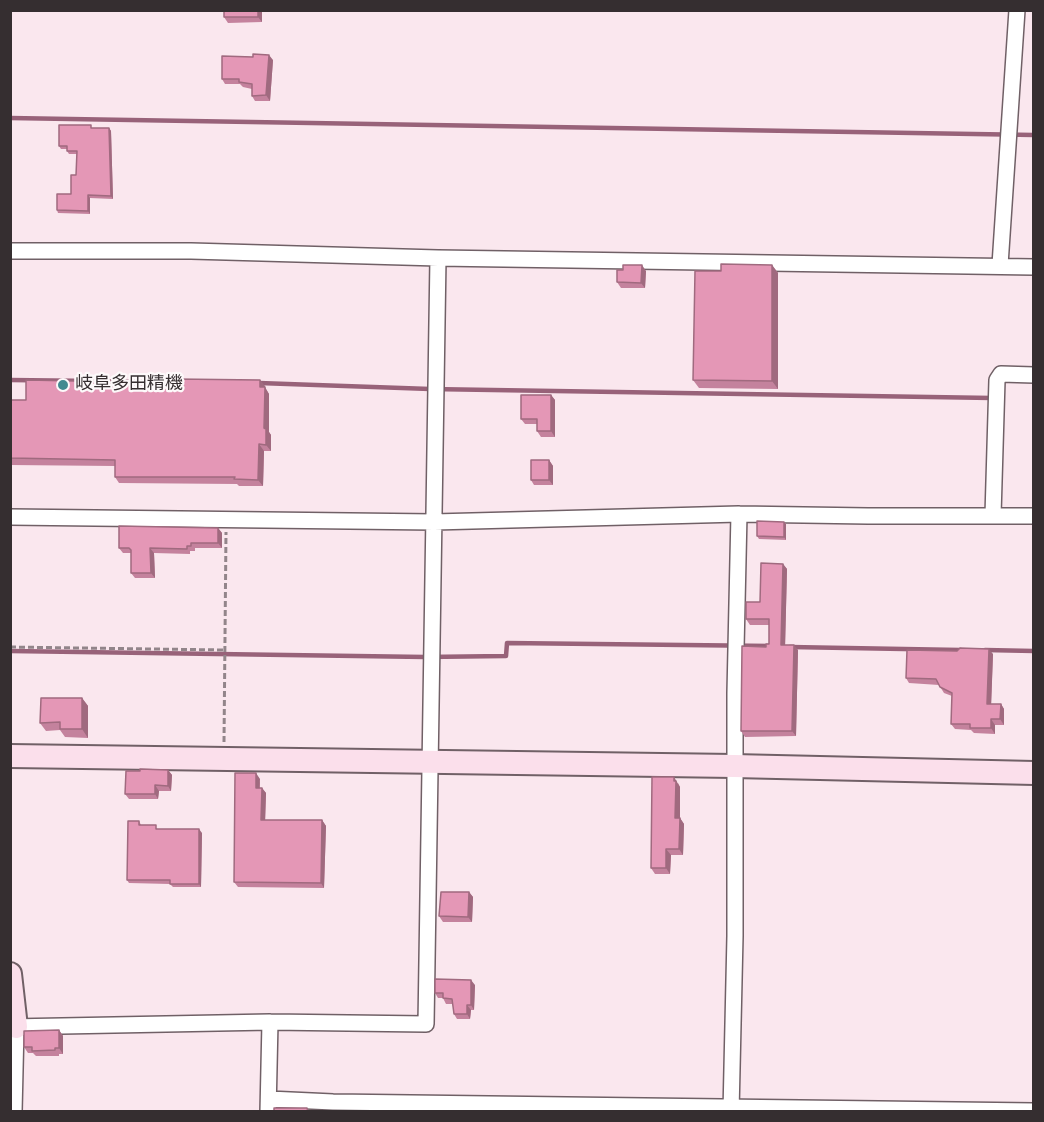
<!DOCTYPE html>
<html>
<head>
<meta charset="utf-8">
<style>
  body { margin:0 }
  #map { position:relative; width:1044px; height:1122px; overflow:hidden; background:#fae7ee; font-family:"Titillium Web",sans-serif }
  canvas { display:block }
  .frame { position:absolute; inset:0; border:12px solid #352e30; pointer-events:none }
</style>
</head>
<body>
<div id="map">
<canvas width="1044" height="1122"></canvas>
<div class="frame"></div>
</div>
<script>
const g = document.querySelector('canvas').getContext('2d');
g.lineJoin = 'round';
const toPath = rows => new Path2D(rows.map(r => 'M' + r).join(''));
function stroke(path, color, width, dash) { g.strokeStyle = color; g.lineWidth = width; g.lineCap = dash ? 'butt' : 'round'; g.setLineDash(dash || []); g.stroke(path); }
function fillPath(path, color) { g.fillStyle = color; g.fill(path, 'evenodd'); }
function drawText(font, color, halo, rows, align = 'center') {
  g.font = font + ' "Titillium Web","Noto Sans JP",sans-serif'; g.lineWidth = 4.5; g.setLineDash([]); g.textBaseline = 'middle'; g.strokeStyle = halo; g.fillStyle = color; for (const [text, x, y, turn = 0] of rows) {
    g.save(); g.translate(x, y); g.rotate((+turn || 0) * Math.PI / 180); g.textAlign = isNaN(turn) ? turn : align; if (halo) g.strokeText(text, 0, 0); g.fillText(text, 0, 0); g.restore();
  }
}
const stream = toPath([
  [10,118,1034,135],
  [10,380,179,382],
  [259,383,430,389,992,398,993,396],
  [790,647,961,650],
  [985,650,1034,651],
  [10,651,425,657,506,656,507,643,772,646]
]);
const path = toPath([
  [10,647,225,650],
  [224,742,226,532]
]);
const street = toPath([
  [10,251,191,251,438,258,1034,267],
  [1000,265,1017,10],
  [993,515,997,380,1001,374,1034,375],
  [10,517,434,522,739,514,868,516,1034,516],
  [10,1027,270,1022,426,1024,438,258],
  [269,1099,333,1102,1034,1111],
  [14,1112,16,1027],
  [268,1112,270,1022],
  [731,1112,735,936,735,693,739,514]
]);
const secondary = toPath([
  [10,756,734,766,1034,773],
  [10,974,16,1027]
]);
const wall = toPath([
  [262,10,262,22,228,23,224,17],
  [273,60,270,101,255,101,252,96,252,89,243,87,240,84,225,84,222,79],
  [93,128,109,128,111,131,113,199,90,198,90,214,58,213,57,210,71,194,76,175,77,154,69,154,67,151,67,149,61,149,59,146],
  [772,265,778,273,778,389,699,388,693,380,721,271],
  [646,271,645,288,621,288,617,282],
  [260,380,269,394,269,432,271,435,271,451,264,451,263,486,239,486,237,484,119,483,115,477,115,466,10,465,10,400,26,400,175,383],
  [551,395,555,400,555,437,541,437,537,431,537,424,525,424,521,419],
  [549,460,553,466,553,485,534,485,531,480],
  [784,522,786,524,786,540,759,539,757,536],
  [218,528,222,533,222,548,195,548,195,551,190,551,190,554,154,553,155,578,135,578,131,573,131,553,123,553,119,548],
  [783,564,787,569,785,645,798,650,796,736,745,737,741,731,766,647,769,644,769,625,750,625,746,619,760,602],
  [993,654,991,704,1001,704,1004,709,1004,725,995,725,995,734,974,733,971,730,955,729,951,724,952,696,944,693,939,685,909,683,906,678],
  [82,698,88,706,88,738,65,737,60,730,46,731,40,723],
  [168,770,172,775,171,791,159,791,158,799,129,799,125,794,140,771],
  [260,779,260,788,262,788,266,793,265,820,322,820,326,826,324,888,238,887,234,882],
  [678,783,680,787,680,818,684,824,683,855,671,855,670,874,655,874,651,868],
  [139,821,141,825,158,829,202,833,201,887,173,887,170,884,129,883,127,880],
  [469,892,473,897,472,922,443,922,439,916],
  [475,985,474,1010,471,1010,470,1019,457,1019,454,1014,453,1004,446,1004,443,998,438,998,435,993],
  [59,1030,63,1036,63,1054,59,1054,59,1056,36,1056,33,1053,28,1053,24,1047]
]);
const shadedWall = toPath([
  [258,10,262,10,262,22,258,17],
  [269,55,273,60,270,101,266,95],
  [109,128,111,131,113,199,111,196],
  [88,195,90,198,90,214,88,211],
  [642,265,646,271,645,288,641,283],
  [772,265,778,273,778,389,772,381],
  [260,380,265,386,265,394,260,387],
  [265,387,269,394,269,432,271,435,271,451,266,445,264,428],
  [551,395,555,400,555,437,551,431],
  [259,444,264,451,263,486,258,480],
  [549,460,553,466,553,485,549,480],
  [784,522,786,524,786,540,784,537],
  [218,528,222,533,222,548,218,543],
  [150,548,154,553,155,578,151,573],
  [783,564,787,569,785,650,781,645],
  [794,645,798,650,796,736,792,731],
  [989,649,993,654,991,709,987,704],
  [82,698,88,706,88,738,82,729],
  [1001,704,1004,709,1004,725,1000,719],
  [991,719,995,725,995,734,991,728],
  [168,770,172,775,171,791,168,786],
  [256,773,260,779,259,793,256,788],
  [674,777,680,787,680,824,675,818],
  [155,785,159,791,158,799,155,794],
  [262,788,266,793,265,825,261,820],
  [680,818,684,824,683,855,679,849],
  [322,820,326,826,324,888,321,883],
  [199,829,202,833,201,887,199,884],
  [666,849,671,855,670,874,666,868],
  [469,892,473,897,472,922,468,917],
  [471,980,475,985,474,1010,471,1005],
  [467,1005,471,1010,470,1019,467,1014],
  [59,1030,63,1036,63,1054,59,1048]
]);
const building = toPath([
  [224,10,258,10,258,17,224,17,224,10],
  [253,54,269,55,266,95,252,96,252,84,239,82,239,79,222,79,222,56,253,57,253,54],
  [59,125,91,125,91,128,109,128,111,196,88,195,88,211,57,210,57,194,71,194,71,175,76,175,77,151,67,151,67,146,59,146,59,125],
  [721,264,772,265,772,381,693,380,695,271,721,271,721,264],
  [623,265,642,265,641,283,617,282,617,270,623,270,623,265],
  [175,379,260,380,260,387,265,387,264,428,266,429,266,445,259,444,258,480,234,479,235,477,115,477,115,460,10,458,10,400,26,400,26,380,175,383,175,379],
  [521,395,551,395,551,431,537,431,537,419,521,419,521,395],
  [531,460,549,460,549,480,531,480,531,460],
  [757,521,784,522,784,537,757,536,757,521],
  [119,526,218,528,218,543,191,543,191,546,187,546,187,549,150,548,151,573,131,573,131,550,129,548,119,548,119,526],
  [761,563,783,564,781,645,794,645,792,731,741,731,742,646,766,647,766,644,769,644,769,619,746,619,746,602,760,602,761,563],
  [960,648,989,649,987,704,1001,704,1000,719,991,719,991,728,970,728,970,724,951,724,952,693,940,687,936,679,906,678,907,650,957,651,960,648],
  [41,698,82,698,82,729,60,729,60,722,40,723,41,698],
  [140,769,168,770,168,786,155,785,155,794,125,794,126,771,140,771,140,769],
  [235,773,256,773,256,788,262,788,261,820,322,820,321,883,234,882,235,773],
  [652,777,674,777,674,781,676,781,675,818,680,818,679,849,666,849,666,868,651,868,652,777],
  [128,821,139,821,139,825,156,825,156,829,199,829,199,884,170,884,170,880,127,880,128,821],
  [441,892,469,892,468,917,439,916,441,892],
  [435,979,471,980,471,1005,467,1005,467,1014,454,1014,452,999,443,998,443,993,435,993,435,979],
  [59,1030,59,1048,55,1048,55,1050,32,1051,32,1047,24,1047,24,1031,59,1030],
  [274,1108,307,1108,308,1112,274,1112,274,1108]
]);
const markers = [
  [63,385,6,"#428a90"]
];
const poiNames = [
  ["岐阜多田精機",75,385]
];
stroke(stream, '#986279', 4.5);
stroke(street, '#706066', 18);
stroke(secondary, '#706066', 26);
stroke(path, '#92858a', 3, [6, 3]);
stroke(street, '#fff', 15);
stroke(secondary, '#fbdfeb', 22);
fillPath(wall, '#c4829d');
fillPath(shadedWall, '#a06a7f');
fillPath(building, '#e497b6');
stroke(building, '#a06a7f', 1.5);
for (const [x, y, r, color] of markers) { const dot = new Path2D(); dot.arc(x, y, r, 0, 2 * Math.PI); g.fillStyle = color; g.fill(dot); stroke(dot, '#fdf9fa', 2); }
drawText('18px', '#352e30', '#fdf9fa', poiNames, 'left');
</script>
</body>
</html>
